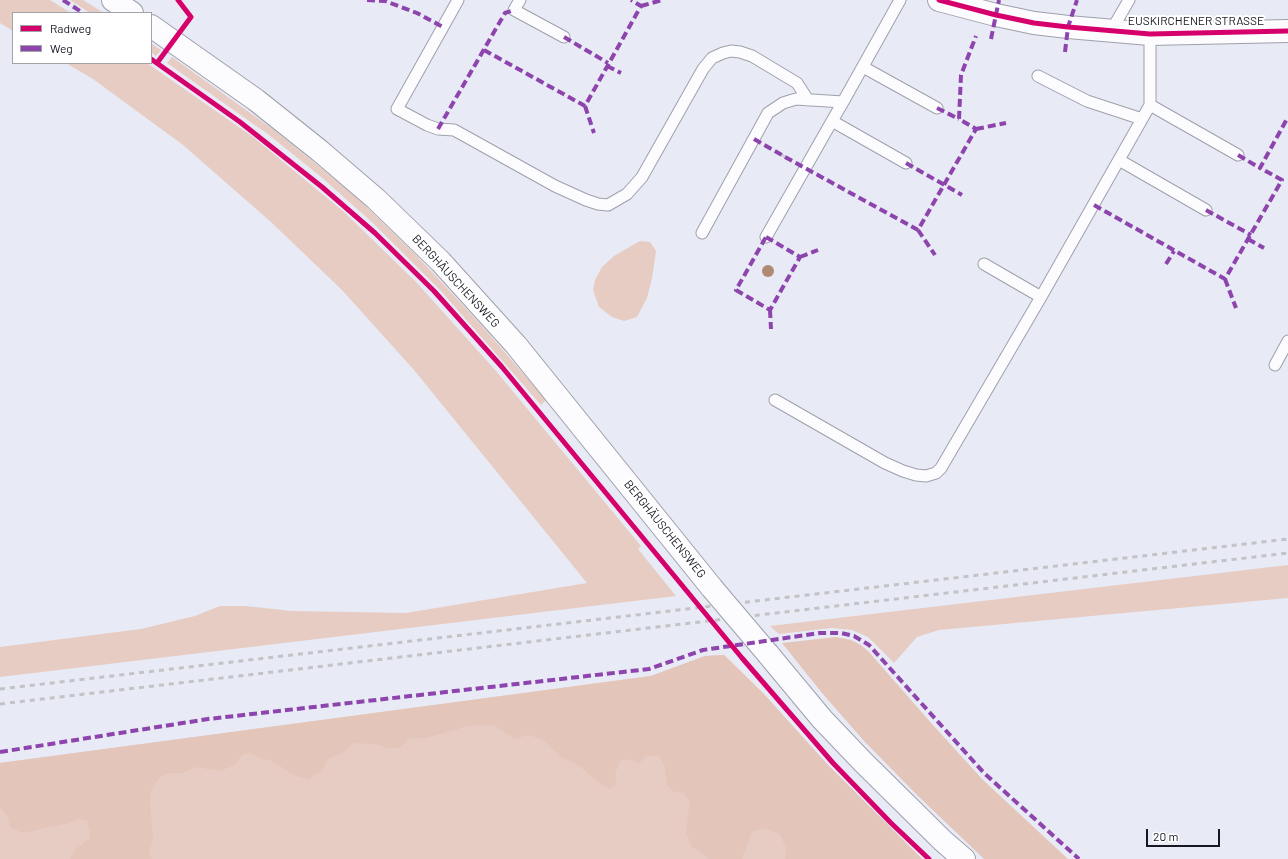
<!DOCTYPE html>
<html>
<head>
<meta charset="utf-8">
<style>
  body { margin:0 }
  #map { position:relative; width:1288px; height:859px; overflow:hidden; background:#e8eaf5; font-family:Barlow,sans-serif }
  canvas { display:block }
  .legend { position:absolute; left:12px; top:12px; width:140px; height:52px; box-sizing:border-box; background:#fff; border:1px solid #a2a3a7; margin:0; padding:5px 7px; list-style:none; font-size:12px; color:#161823 }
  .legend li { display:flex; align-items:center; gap:8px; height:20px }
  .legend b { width:20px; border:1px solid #a2a3a7 }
  .scale { position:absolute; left:1146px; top:829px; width:74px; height:18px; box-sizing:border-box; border:2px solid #161823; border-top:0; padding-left:5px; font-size:12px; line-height:14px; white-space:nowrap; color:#161823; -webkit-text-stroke:3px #fff; paint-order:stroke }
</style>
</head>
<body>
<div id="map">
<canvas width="1288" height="859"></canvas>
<ul class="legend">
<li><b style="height:5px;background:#d6006c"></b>Radweg</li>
<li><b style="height:5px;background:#8e44ad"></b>Weg</li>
</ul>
<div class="scale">20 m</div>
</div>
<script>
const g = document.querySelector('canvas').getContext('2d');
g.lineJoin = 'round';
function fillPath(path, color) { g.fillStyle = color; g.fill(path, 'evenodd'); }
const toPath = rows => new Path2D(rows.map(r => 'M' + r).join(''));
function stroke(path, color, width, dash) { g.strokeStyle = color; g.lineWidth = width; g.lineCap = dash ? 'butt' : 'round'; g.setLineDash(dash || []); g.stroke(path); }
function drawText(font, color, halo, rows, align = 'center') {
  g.font = font + ' Barlow,sans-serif'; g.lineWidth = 4; g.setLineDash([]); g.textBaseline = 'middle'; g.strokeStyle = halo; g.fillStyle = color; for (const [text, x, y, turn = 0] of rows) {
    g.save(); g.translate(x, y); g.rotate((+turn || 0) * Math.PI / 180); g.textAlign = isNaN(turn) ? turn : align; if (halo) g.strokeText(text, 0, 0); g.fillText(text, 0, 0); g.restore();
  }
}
const green = toPath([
  [0,0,50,0,71,13,13,13,13,31,0,23],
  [70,0,83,0,104,13,90,13],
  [151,43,161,50,156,56,151,52],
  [172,57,274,130,354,195,414,253,446,287,482,326,546,400,541,405,441,291,373,223,320,176,269,135,167,63],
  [66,63,147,63,253,137,344,212,417,283,496,371,641,546,638,549,676,596,0,677,0,647,141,629,195,616,220,606,246,606,291,611,406,613,587,583,414,370,342,290,271,222,183,145,93,79],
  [640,241,650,242,656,251,652,278,647,298,637,317,624,321,612,317,599,307,593,290,595,280,602,267,614,256],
  [1288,565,1288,598,939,630,917,637,894,663,868,637,852,630,831,628,779,634,770,626],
  [724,655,763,693,827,764,922,859,0,859,0,763,651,676,705,656]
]);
const forest = toPath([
  [836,637,851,640,861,645,869,652,932,724,983,780,1068,859,984,859,918,796,864,741,822,693,782,643],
  [724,655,763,693,827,764,922,859,785,859,786,848,780,834,764,828,752,832,742,859,710,859,691,846,686,832,690,802,683,793,674,792,667,785,664,764,658,756,647,756,639,763,627,759,619,762,615,775,617,784,610,789,597,781,578,765,561,757,542,739,528,735,514,739,494,725,468,726,426,738,410,738,399,748,390,748,372,744,353,743,341,754,329,758,322,770,309,779,296,776,270,760,261,759,251,753,243,754,235,765,220,771,196,767,182,773,169,773,159,778,152,787,150,799,153,840,149,853,152,859,70,859,77,848,89,839,90,832,87,821,78,819,70,823,22,833,10,827,8,817,2,809,0,809,0,763,651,676,705,656]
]);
const path = toPath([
  [782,155,785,157]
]);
const lane = toPath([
  [458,0,397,109,427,125,438,129,454,130,465,136,555,186,586,200,598,204,608,205,627,194,642,177,703,69,712,58,723,53,731,51,740,52,752,56,797,83,808,100],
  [520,0,514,10,564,37],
  [1111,31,1129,0],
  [863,67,937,108],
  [1038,76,1087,101,1142,119],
  [843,102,832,121,906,163],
  [1150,105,1238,155],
  [1119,160,1206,210],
  [702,233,768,113,783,103,796,99,843,102,900,0],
  [766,237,832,121],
  [984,264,1041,297],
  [1275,365,1288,341],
  [775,400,885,463,903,471,916,475,926,476,936,473,941,468,1041,297,1150,105,1150,34]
]);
const street = toPath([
  [939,0,996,15,1034,23,1068,27,1150,34,1288,31]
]);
const secondary = toPath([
  [113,0,132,13],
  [151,26,256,100,320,151,376,199,441,262,516,345,712,588],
  [768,654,822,719,863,762,943,841,964,859]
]);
const rail = toPath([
  [0,689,1288,539],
  [0,704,1288,553]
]);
const secondaryBridge = toPath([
  [712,588,768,654]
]);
const quiet = toPath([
  [63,0,83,13],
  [367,0,385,1,417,13,443,27],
  [641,6,662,0],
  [564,37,608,63],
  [991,39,999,0],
  [484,50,585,106,641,6,631,0],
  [1065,52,1068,27,1077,0],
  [607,66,621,73],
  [585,106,594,133],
  [937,108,959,119],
  [438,129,505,13,514,10],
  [976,129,1006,123],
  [754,139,782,155],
  [1238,155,1260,168],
  [785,157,918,230,976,129,959,119,961,75,976,36],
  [906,163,962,195],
  [1094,205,1225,279,1282,180,1260,168,1288,117],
  [1206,210,1251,235],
  [918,230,935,255],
  [766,237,800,257,770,310,736,290,766,237],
  [1248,239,1264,248],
  [800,257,818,250],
  [1166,264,1174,251],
  [1225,279,1236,308],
  [770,310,771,329],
  [0,752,208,719,649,669,703,650,820,633,841,633,854,636,869,645,984,773,1079,859]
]);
const cycleway = toPath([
  [939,0,996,15,1034,23,1068,27,1150,34,1288,31],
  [151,59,240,122,322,187,375,233,434,291,502,367,742,658,833,763,891,823,929,859],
  [157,63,191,17,178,0]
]);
const trees = [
  [768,271]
];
const streetNames = [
  ["EUSKIRCHENER STRASSE",1196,21],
  ["BERGHÄUSCHENSWEG",456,281,47],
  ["BERGHÄUSCHENSWEG",665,529,51]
];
fillPath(green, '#e7ccc3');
fillPath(forest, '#e4c5ba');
stroke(lane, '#9ea0ab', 13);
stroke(street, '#9ea0ab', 24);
stroke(secondary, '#9ea0ab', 24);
stroke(path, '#cbcccf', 2.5, [4, 2]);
stroke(lane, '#fcfcfe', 11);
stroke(street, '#fcfcfe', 22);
stroke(secondary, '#fcfcfe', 22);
stroke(rail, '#c3c3c6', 3, [5, 5]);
stroke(secondaryBridge, '#9ea0ab', 24, []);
stroke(secondaryBridge, '#fcfcfe', 22);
stroke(quiet, '#8e44ad', 4, [8, 4]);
stroke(cycleway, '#d6006c', 5);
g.fillStyle = '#ae8974';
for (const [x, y] of trees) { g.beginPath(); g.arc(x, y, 6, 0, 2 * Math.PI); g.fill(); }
drawText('12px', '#161823', '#fff', streetNames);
</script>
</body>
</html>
